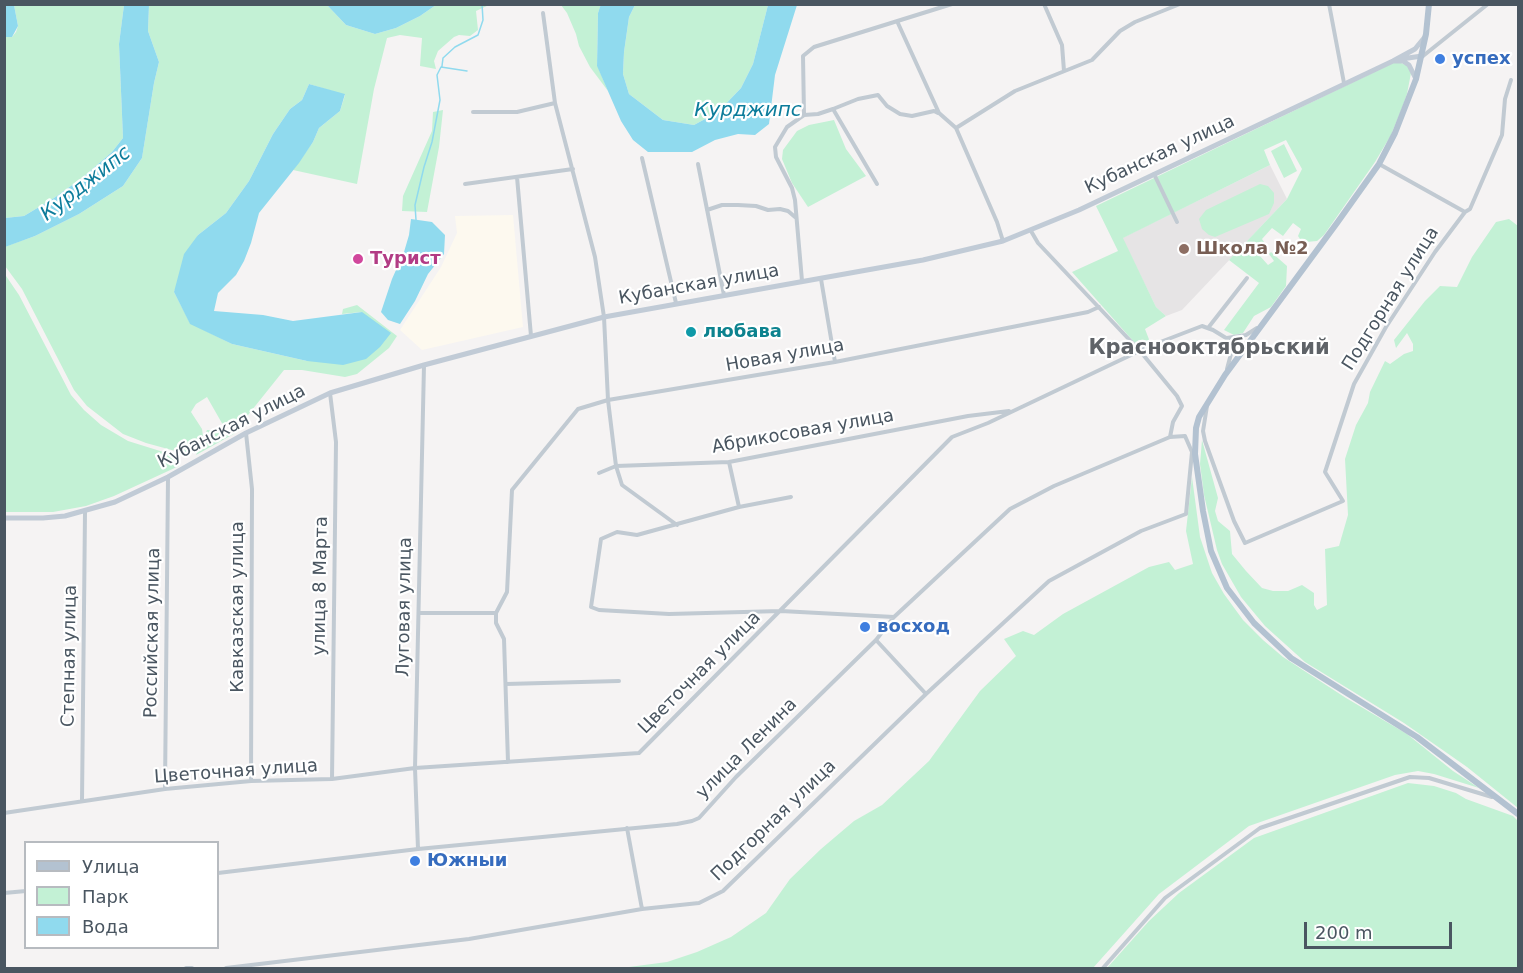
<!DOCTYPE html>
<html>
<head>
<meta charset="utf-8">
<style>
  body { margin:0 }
  #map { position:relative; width:1523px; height:973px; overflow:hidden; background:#f5f3f3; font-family:"DejaVu Sans",sans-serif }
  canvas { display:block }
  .frame { position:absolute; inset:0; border:6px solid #4a5661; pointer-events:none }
  .legend { position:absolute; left:24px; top:841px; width:195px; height:108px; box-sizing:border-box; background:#fff; border:2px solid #b7bbc0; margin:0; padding:8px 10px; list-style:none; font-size:18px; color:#4a5661 }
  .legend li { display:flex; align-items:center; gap:12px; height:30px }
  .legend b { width:30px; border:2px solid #b7bbc0 }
  .scale { position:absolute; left:1304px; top:922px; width:148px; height:27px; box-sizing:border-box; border:3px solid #4a5661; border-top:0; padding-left:8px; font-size:18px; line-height:21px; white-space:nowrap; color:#4a5661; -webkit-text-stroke:4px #fff; paint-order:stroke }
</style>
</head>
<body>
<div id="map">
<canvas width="1523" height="973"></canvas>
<div class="frame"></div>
<ul class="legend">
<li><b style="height:8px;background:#b3c2d1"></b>Улица</li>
<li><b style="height:16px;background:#c3f1d5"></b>Парк</li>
<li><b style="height:16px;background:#90daee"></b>Вода</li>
</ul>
<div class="scale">200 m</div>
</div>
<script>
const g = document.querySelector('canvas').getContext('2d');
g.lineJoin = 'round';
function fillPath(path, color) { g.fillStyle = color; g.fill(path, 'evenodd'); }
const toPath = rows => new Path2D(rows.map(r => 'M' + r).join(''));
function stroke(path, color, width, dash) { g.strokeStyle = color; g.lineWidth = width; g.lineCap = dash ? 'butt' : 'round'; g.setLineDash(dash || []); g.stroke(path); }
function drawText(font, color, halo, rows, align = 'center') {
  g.font = font + ' "DejaVu Sans",sans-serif'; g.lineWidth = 4.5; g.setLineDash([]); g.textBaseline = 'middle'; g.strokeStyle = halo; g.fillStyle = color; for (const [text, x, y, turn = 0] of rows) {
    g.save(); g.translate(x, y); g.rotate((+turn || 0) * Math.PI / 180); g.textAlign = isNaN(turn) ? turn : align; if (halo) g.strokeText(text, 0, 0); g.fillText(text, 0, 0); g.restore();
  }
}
const commercial = toPath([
  [513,215,523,327,422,350,400,330,441,267,457,233,455,216]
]);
const education = toPath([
  [1270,165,1287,199,1182,310,1166,316,1156,307,1122,238]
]);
const green = toPath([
  [14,5,124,5,119,44,123,138,112,152,82,178,54,198,24,216,5,218,4,37,12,37,16,32,18,26],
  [149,5,327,5,346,25,375,34,396,28,420,16,436,5,489,5,476,11,478,30,470,36,459,35,454,37,438,51,434,61,436,69,420,66,422,38,400,35,387,38,374,89,357,184,293,170,313,142,319,128,340,111,345,95,309,84,302,100,290,109,273,134,249,181,226,213,198,235,174,292,190,323,232,344,307,361,362,312,342,314,343,309,357,305,397,336,389,348,357,374,345,377,302,370,284,370,244,420,235,425,223,425,207,397,196,404,191,412,202,429,203,436,190,455,146,443,123,434,87,406,74,390,22,289,5,266,4,247,35,236,79,214,123,186,142,158,154,83,159,62,148,31],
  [561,5,601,5,598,13,597,65,608,91,590,67,579,46,576,34,567,13],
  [635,5,768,5,753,64,741,88,718,112,694,125,663,120,629,94,623,74,624,52,629,17],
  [1393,63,1401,63,1408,66,1411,73,1407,94,1402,108,1391,135,1375,162,1324,235,1317,241,1306,242,1300,239,1298,236,1301,229,1293,223,1283,236,1272,228,1262,239,1268,248,1260,256,1268,265,1274,261,1269,254,1271,252,1287,266,1286,286,1271,307,1254,316,1243,333,1234,335,1224,330,1259,283,1229,260,1287,199,1302,169,1286,140,1264,150,1270,165,1123,238,1156,307,1166,316,1145,329,1150,342,1140,344,1134,342,1072,272,1118,251,1096,206],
  [443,110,439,147,427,212,402,211,403,196,432,131,433,112],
  [834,120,846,149,866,176,808,207,792,183,782,159,783,150,797,131,809,125],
  [1284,144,1297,171,1284,178,1271,151],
  [1260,184,1268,186,1274,193,1274,203,1269,214,1215,237,1209,235,1202,229,1199,219,1206,210],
  [1509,219,1518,226,1518,808,1467,767,1404,723,1305,662,1265,626,1241,597,1222,564,1217,550,1204,495,1200,464,1202,440,1218,498,1215,511,1218,521,1230,531,1232,554,1246,571,1262,588,1273,591,1288,591,1302,585,1314,593,1314,605,1317,610,1327,605,1325,549,1339,546,1348,515,1345,459,1356,425,1368,403,1370,392,1385,361,1390,364,1404,354,1413,351,1413,344,1407,333,1396,348,1394,340,1425,301,1440,286,1457,287,1472,257,1496,222],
  [4,273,19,295,71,395,84,410,101,425,128,441,173,455,177,458,179,466,114,496,86,506,53,512,5,512],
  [207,430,239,431,196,455],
  [1192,477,1200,537,1212,573,1224,594,1243,620,1263,640,1283,657,1346,698,1407,734,1453,771,1479,788,1434,774,1418,771,1395,775,1249,826,1159,894,1093,968,629,968,629,967,667,962,697,952,731,937,766,913,790,879,821,849,854,821,882,805,929,761,980,691,1016,656,1004,639,1023,631,1034,635,1063,614,1149,567,1169,562,1175,570,1193,564,1186,531],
  [1408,783,1434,786,1456,793,1466,799,1513,816,1518,821,1518,968,1107,968,1149,921,1179,893,1254,838]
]);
const water = toPath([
  [5,4,14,5,18,26,12,37,5,37],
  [601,4,635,5,629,17,624,52,623,74,629,94,663,120,694,125,718,112,741,88,753,64,768,5,797,5,775,75,769,124,755,135,738,134,715,140,692,152,648,152,633,140,621,121,597,66,598,13],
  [124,5,149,5,148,31,159,62,154,83,142,158,123,186,79,214,35,236,5,247,5,218,24,216,54,198,82,178,112,152,123,138,119,44],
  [327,5,436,5,420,16,396,28,375,34,346,25],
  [309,84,345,94,340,111,319,128,313,142,299,163,259,213,251,243,244,261,236,275,218,293,214,311,263,315,293,321,362,312,391,333,380,347,366,359,343,365,307,361,232,344,190,324,174,292,184,254,198,235,226,213,249,181,273,134,290,109,302,100],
  [411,219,432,222,445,235,444,254,428,274,415,301,400,324,388,320,381,312,392,279,404,252,409,235]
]);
const stream = toPath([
  [442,66,443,58,455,47,478,35,483,20,482,4],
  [416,220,415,205,424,167,432,142,440,100,437,75,441,67,467,71]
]);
const street = toPath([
  [1044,4,1062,45,1064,71],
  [1329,4,1344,83],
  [543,13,555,103,595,257,604,317,608,400,616,466,622,485,677,525],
  [897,21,939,113,956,128,997,222,1003,241],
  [1423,56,1488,4],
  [473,112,517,112,555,103],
  [804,115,818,114,833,109],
  [956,128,1015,91,1092,60,1120,31,1135,22,1180,4],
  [642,158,676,303],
  [698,164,724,295],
  [1379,164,1465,212],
  [1154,174,1177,222],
  [517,177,531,336],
  [465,184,573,169],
  [877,184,833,109,858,99,878,95,887,106,900,114,912,116,934,111,938,113],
  [707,210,722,205,738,205,756,206,768,210,780,209,788,211,795,217],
  [821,279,835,362],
  [802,281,795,200,792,188,776,157,775,147,787,127,804,115,803,56,814,47,952,4],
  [1208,328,1247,278],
  [1227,369,1232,350,1227,338,1246,335,1257,328],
  [330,393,336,442,332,779],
  [1207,406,1203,431,1205,441,1234,521,1245,543,1343,501,1325,472,1354,384,1386,327,1435,252,1465,212,1470,209,1502,135,1505,99,1511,80],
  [246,433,252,489,251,781],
  [729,462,739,507],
  [599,473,616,466,729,462,968,416,1009,411],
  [791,497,739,507,637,535,617,532,601,539,591,607,599,610,669,614,781,611,894,617],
  [419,613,496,613],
  [876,640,926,694],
  [506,684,619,681],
  [508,762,504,639,496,623,496,613,507,592,512,490,578,409,608,400,835,362,1088,312,1099,307],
  [165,789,168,477],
  [82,801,85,512],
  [4,813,165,789,251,781,332,779,415,768,639,753,952,437,988,423,1150,346,1202,326,1213,330,1244,349],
  [627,828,642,909],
  [418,849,415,768,424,365],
  [218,873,418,849,677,824,692,821,699,818,736,777,876,640,894,617,1010,509,1054,486,1170,437],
  [4,893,26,891],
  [186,968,192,968],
  [226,968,469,939,642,909,699,903,723,891,926,694,1049,581,1141,531,1186,514,1192,452,1185,436,1170,437,1173,422,1182,406,1177,396,1140,351,1038,243,1031,231],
  [1103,968,1165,898,1260,828,1410,777,1429,778,1492,797]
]);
const secondary = toPath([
  [1401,59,1422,56],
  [1395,61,1403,61,1409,65,1416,79],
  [4,518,43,518,65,516,115,502,168,477,246,433,330,393,424,365,604,317,923,260,1003,241,1079,210,1393,61,1415,49,1424,38]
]);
const primary = toPath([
  [1429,4,1426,34,1416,79,1395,133,1379,164,1337,223,1225,375,1199,417,1196,428,1195,454,1203,511,1211,551,1227,588,1254,623,1291,658,1417,737,1518,814]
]);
const markers = [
  [1440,59,6,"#3f7fe0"],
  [1184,249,6,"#8d6e63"],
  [358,259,6,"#d1479c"],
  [691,332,6,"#0f9aa8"],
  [865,627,6,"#3f7fe0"],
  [415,861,6,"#3f7fe0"]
];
const shopNames = [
  ["успех",1452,59],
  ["восход",877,627],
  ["Южныи",427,861]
];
const streetNames = [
  ["Кубанская улица",1160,155,-25],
  ["Кубанская улица",699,285,-10],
  ["Подгорная улица",1391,299,-58],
  ["Новая улица",785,356,-10],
  ["Кубанская улица",232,427,-27],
  ["Абрикосовая улица",803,432,-10],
  ["улица 8 Марта",321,586,-89],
  ["Кавказская улица",238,607,-90],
  ["Луговая улица",405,607,-89],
  ["Российская улица",153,633,-89],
  ["Степная улица",70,656,-89],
  ["Цветочная улица",700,673,-45],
  ["улица Ленина",747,749,-45],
  ["Цветочная улица",236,772,-4],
  ["Подгорная улица",774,821,-44]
];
const educationNames = [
  ["Школа №2",1196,249]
];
const hotelNames = [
  ["Турист",370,259]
];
const cultureNames = [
  ["любава",703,332]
];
const waterNames = [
  ["Курджипс",748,111],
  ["Курджипс",86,184,-38]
];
const quarterNames = [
  ["Краснооктябрьский",1209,349]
];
fillPath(commercial, '#fdf9ef');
fillPath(education, '#e6e4e5');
fillPath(green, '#c3f1d5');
fillPath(water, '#90daee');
stroke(stream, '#90daee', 1.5);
stroke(street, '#c1cad2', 4);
stroke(secondary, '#c1cbd6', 5);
stroke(primary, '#b3c2d1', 6);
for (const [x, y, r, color] of markers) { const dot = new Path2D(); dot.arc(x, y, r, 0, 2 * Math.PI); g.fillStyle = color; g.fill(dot); stroke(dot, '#fff', 2); }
drawText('bold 18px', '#366cbe', '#fff', shopNames, 'left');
drawText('18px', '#4a5661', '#fff', streetNames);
drawText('bold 18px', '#785e54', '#fff', educationNames, 'left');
drawText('bold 18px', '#b23c85', '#fff', hotelNames, 'left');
drawText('bold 18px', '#0d838f', '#fff', cultureNames, 'left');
drawText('italic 20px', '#0c7c9b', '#fff', waterNames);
drawText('bold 21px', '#5f6368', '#fff', quarterNames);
</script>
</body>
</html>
